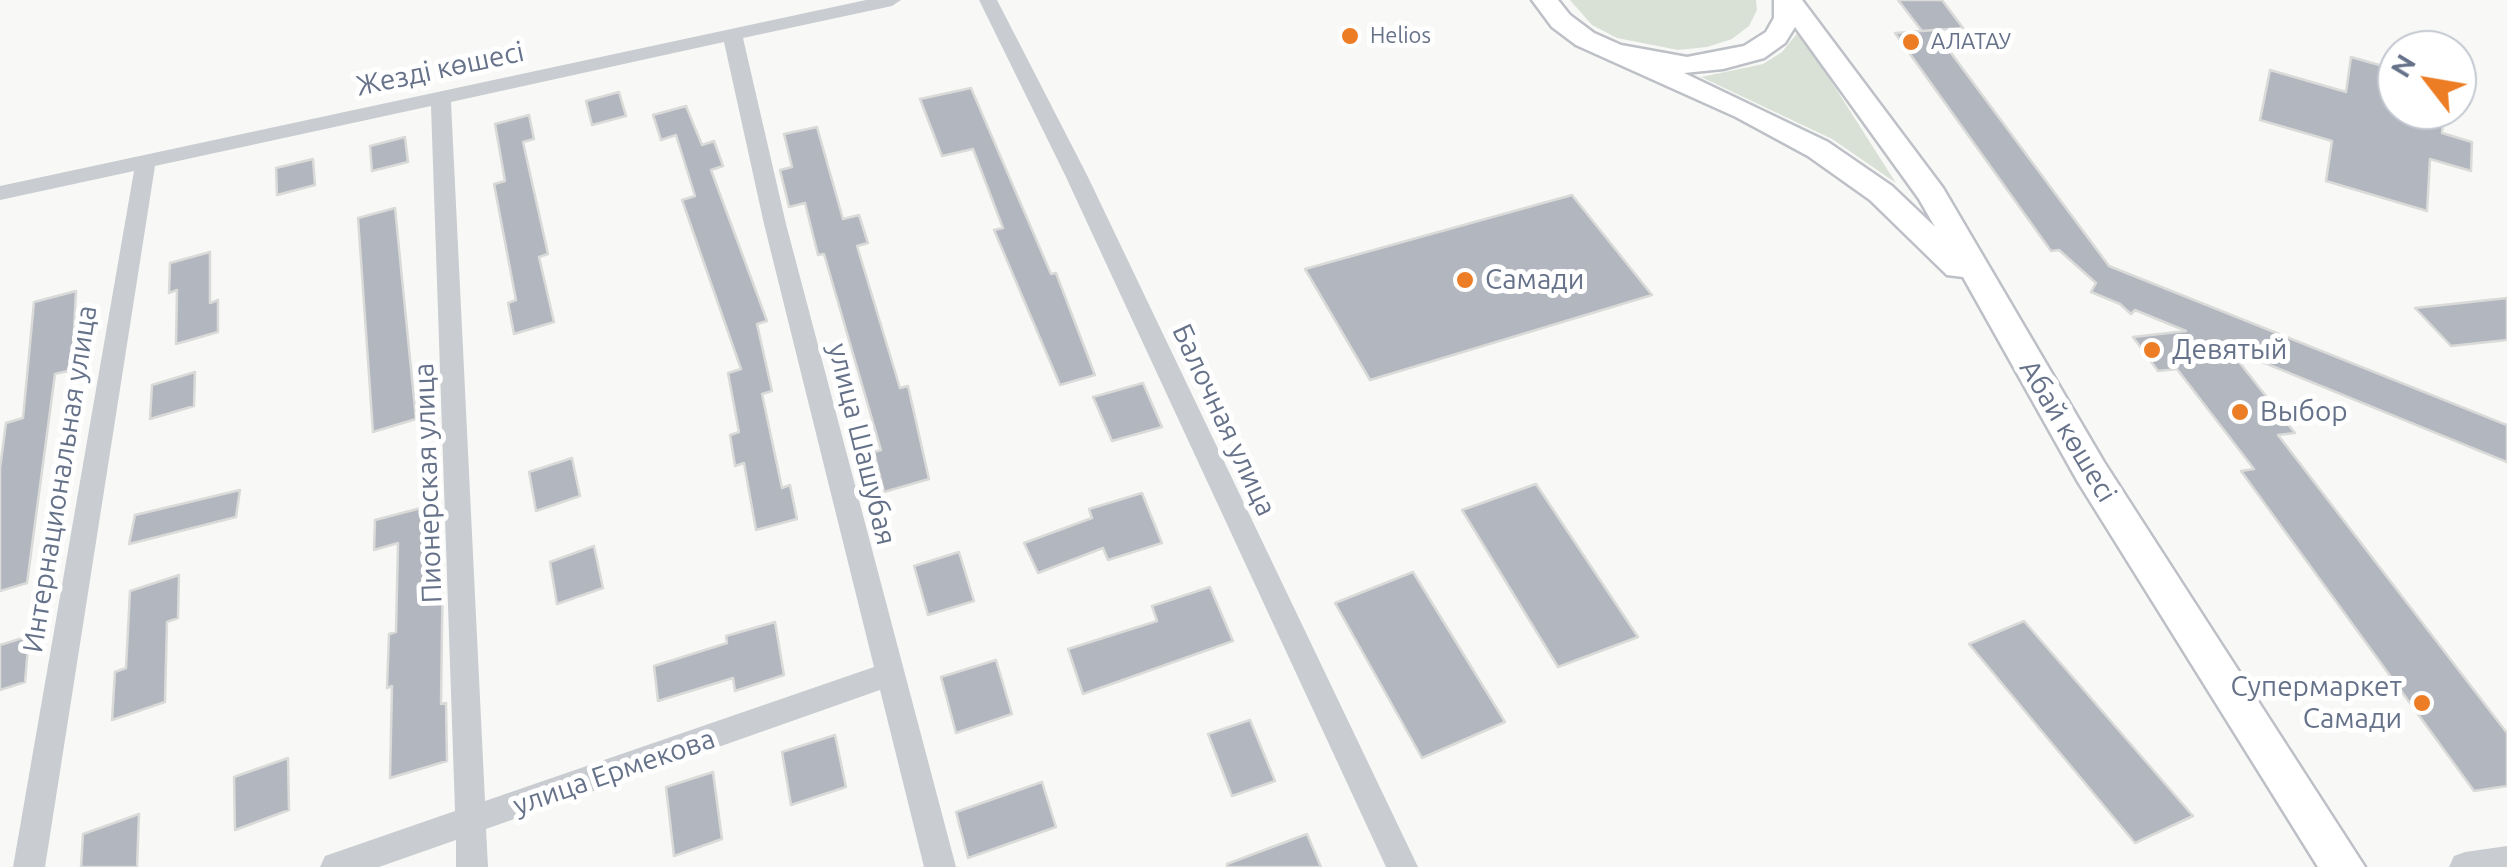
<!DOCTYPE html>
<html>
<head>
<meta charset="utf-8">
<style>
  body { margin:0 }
  #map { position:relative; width:2507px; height:867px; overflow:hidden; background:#f8f9f6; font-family:Ubuntu,sans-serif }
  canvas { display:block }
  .north { position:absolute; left:2377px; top:30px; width:100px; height:100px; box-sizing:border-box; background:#fff; border:2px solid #c2c7d0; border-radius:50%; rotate:301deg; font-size:28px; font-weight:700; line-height:40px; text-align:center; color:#667289 }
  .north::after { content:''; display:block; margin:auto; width:35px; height:45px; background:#ec7d24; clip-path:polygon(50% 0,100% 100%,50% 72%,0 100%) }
</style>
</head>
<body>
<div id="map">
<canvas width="2507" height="867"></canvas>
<div class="north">N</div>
</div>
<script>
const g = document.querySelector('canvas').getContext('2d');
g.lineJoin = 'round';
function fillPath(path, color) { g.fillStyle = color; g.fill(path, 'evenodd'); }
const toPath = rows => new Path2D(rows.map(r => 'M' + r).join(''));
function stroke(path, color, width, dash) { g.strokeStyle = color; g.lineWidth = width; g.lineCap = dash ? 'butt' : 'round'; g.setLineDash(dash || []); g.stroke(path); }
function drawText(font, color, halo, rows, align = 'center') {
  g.font = font + ' Ubuntu,sans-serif'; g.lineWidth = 10; g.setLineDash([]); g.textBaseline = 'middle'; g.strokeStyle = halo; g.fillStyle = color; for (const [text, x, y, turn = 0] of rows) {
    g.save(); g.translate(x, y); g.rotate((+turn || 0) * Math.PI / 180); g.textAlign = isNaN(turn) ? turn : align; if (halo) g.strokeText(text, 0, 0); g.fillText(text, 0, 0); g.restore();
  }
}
const green = toPath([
  [1570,0,1756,0,1757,10,1749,26,1732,39,1707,47,1678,50,1617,38,1592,25],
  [1799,31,1896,183,1832,139,1701,77,1763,64,1782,52]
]);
const building = toPath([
  [1898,0,1942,0,1963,28,1922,31,1898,0],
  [1934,30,2109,266,2507,425,2507,462,2228,348,2295,433,2278,435,2507,733,2507,786,2474,791,2241,471,2254,469,2177,369,2158,371,2133,337,2186,331,2135,310,2131,314,2120,304,2091,292,2096,283,2059,250,2051,251,1895,33,1934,30],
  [2351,57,2397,70,2397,110,2444,110,2442,133,2472,142,2471,171,2430,159,2427,211,2326,181,2332,141,2260,120,2270,70,2346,92,2351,57],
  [971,88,1051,274,1056,273,1095,375,1060,385,994,230,1003,228,973,149,942,156,920,99,971,88],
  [619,92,626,116,592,125,586,101,619,92],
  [686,106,702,145,714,141,723,166,711,170,767,321,757,324,772,391,762,394,782,488,790,485,797,519,756,530,744,463,735,466,730,435,739,432,728,373,741,369,682,200,695,196,676,135,661,140,653,115,686,106],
  [529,115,534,139,523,142,548,254,539,257,554,322,514,334,508,303,516,300,494,184,505,181,495,124,529,115],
  [817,127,843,219,859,215,868,243,857,246,900,388,908,386,929,479,884,492,874,452,881,450,824,254,818,255,805,203,789,207,780,170,792,167,784,134,817,127],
  [405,137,408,162,372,171,370,146,405,137],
  [313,159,315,185,277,195,276,168,313,159],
  [1572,195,1652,295,1370,380,1305,269,1572,195],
  [395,208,416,419,373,432,358,218,395,208],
  [210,252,210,303,218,300,218,332,176,344,177,290,169,293,170,263,210,252],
  [76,291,72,370,55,374,27,583,0,591,0,468,6,423,23,418,34,302,76,291],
  [2507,298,2507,340,2451,346,2415,308,2507,298],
  [195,372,194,406,150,419,152,385,195,372],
  [1143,383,1162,427,1112,441,1093,397,1143,383],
  [572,458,580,496,536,511,529,472,572,458],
  [1536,484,1638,637,1558,667,1462,510,1536,484],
  [240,490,236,517,129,544,135,515,240,490],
  [1142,493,1162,543,1108,560,1103,548,1038,573,1024,543,1092,518,1089,509,1142,493],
  [425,507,424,562,443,557,441,704,446,703,447,761,390,778,392,686,387,688,389,634,396,632,398,543,374,550,375,520,425,507],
  [594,546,603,588,557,604,550,562,594,546],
  [959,552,974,601,928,615,914,566,959,552],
  [1413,572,1505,722,1422,758,1335,603,1413,572],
  [179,575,178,618,167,622,165,702,112,720,115,672,126,668,130,591,179,575],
  [1210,587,1233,641,1083,694,1068,649,1157,621,1152,606,1210,587],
  [2024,621,2193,816,2135,843,1969,644,2024,621],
  [775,622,784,675,735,691,733,678,658,701,654,666,727,643,726,636,775,622],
  [29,636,25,682,0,690,0,645,29,636],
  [996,660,1012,714,956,733,941,677,996,660],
  [1250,720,1275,781,1232,796,1208,734,1250,720],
  [835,735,846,787,791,805,782,752,835,735],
  [288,758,289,810,235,830,234,777,288,758],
  [713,772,722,839,674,856,666,787,713,772],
  [1042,782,1056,827,968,858,956,812,1042,782],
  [139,814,137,867,81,867,83,834,139,814],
  [1307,834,1321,867,1227,867,1227,864,1307,834]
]);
const street = toPath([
  [866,0,901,0,892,6,743,38,786,224,956,867,924,867,880,690,486,829,488,867,456,867,456,840,379,867,320,867,325,856,455,811,431,106,155,166,45,867,13,867,134,171,0,200,0,186,866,0],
  [724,42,764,224,874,667,485,801,451,102,724,42],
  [979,0,997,0,1087,175,1418,867,1386,867,1065,175,979,0],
  [2507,846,2507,867,2449,867,2454,856,2465,852,2507,846]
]);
const secondary = toPath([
  [1532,0,1558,0,1570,15,1594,33,1621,45,1687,57,1744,46,1766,32,1774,18,1774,0,1802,0,1943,188,2104,462,2365,867,2318,867,2078,482,1963,277,1947,275,1870,200,1808,156,1736,117,1576,45,1552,27,1532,0],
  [1795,27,1919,199,1935,227,1892,186,1828,142,1684,73,1723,69,1764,58,1785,43,1795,27]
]);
const markers = [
  [1350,36,10,"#ec7d24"],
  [1911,42,10,"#ec7d24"],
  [1465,280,10,"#ec7d24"],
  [2152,350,10,"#ec7d24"],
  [2240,412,10,"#ec7d24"],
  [2422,703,10,"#ec7d24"]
];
const farPoinames = [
  ["Helios",1370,36],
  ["АЛАТАУ",1931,42]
];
const streetNames = [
  ["Жезді көшесі",440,69,-12],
  ["Балочная улица",1224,420,65],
  ["Абай көшесі",2068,431,59],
  ["улица Шашубая",862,444,76],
  ["Интернациональная улица",60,479,-81],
  ["Пионерская улица",428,483,-92],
  ["улица Ермекова",614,772,-19]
];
const poiNames = [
  ["Самади",1485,280],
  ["Девятый",2172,350],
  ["Выбор",2260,412],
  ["Супермаркет",2402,687,"right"],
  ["Самади",2402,719,"right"]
];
fillPath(green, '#d9e1d7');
fillPath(building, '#b1b6bf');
stroke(building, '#dadbd9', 2.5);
stroke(secondary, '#bdc0c6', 5);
fillPath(street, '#c9ccd0');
fillPath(secondary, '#fff');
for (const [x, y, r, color] of markers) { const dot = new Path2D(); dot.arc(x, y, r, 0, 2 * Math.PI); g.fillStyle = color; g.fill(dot); stroke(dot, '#fff', 4); }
drawText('22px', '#667289', '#fff', farPoinames, 'left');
drawText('28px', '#667289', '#fff', streetNames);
drawText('28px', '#667289', '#fff', poiNames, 'left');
</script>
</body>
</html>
